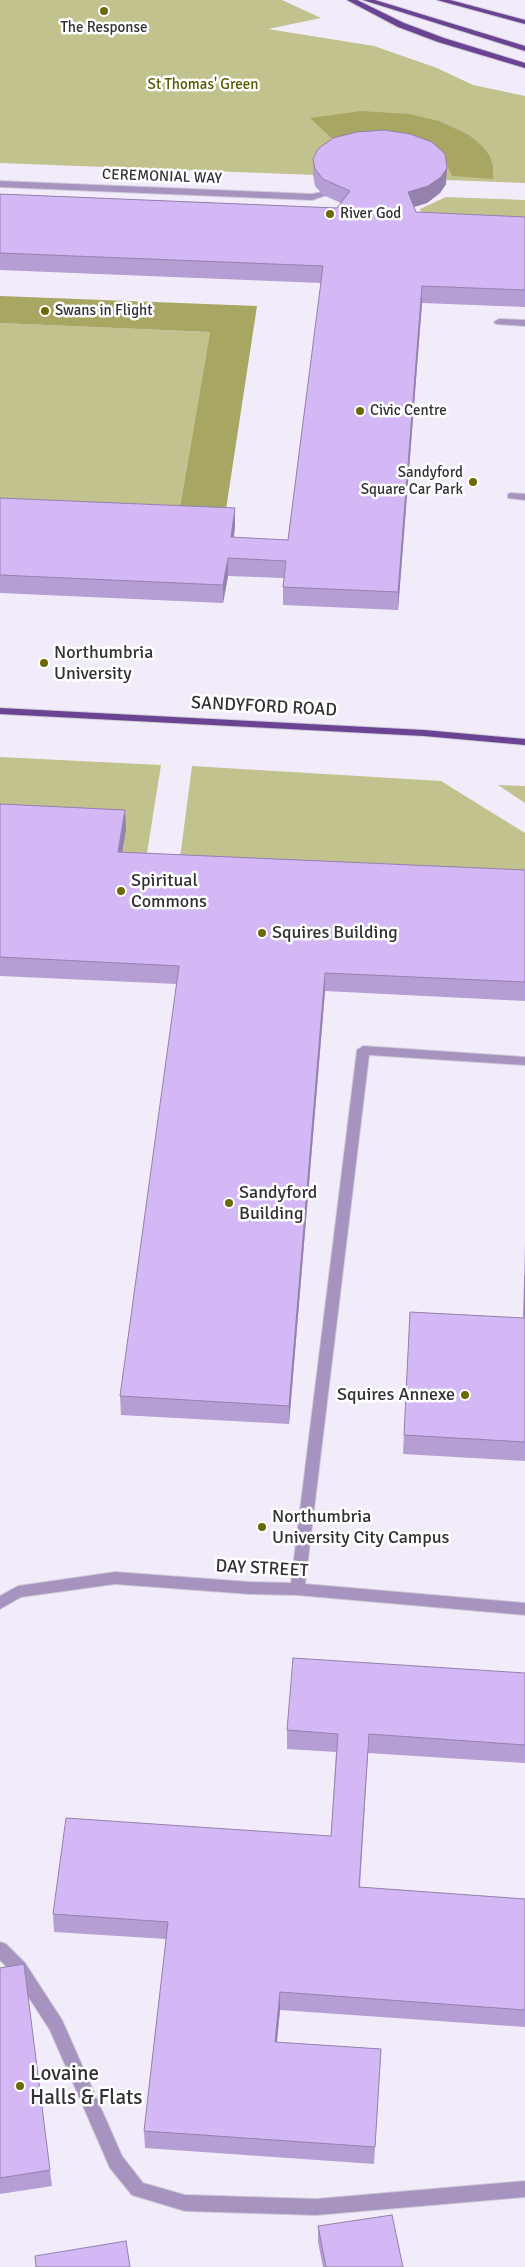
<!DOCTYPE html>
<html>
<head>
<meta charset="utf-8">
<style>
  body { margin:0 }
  canvas { display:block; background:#f2ecfa }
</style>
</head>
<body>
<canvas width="525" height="2267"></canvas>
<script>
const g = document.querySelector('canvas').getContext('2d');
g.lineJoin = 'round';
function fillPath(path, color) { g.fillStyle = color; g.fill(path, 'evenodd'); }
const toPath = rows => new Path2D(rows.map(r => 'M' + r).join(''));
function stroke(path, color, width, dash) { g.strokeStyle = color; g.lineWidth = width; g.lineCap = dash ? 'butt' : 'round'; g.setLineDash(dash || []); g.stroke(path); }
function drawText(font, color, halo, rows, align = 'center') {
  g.font = font + ' Signika,sans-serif'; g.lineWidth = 5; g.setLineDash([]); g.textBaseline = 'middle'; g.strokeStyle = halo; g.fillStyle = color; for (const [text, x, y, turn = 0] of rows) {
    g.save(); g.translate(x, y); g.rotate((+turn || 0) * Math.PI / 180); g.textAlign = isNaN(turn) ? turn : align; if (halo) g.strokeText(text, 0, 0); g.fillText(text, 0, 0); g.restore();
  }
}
const green = toPath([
  [0,0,282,0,321,18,268,29,374,46,437,68,473,85,525,96,525,183,0,163],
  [446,197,525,200,525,231,426,227,420,209],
  [0,323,210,332,180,507,0,499],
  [0,757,161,765,144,872,0,823],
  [192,766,441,781,525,833,525,889,178,873],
  [498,785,525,786,525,803]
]);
const water = toPath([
  [361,111,409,114,439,121,469,135,481,145,490,156,493,167,493,179,452,176,447,165,435,155,339,145,310,118],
  [0,296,257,306,226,509,180,507,210,332,0,323]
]);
const minor = toPath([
  [0,181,312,194,323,192,327,195,312,200,0,187,0,181],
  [499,319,525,320,525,326,496,324,494,322,499,319],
  [511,493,525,494,525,500,508,498,508,494,511,493],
  [363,1046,525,1057,525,1065,369,1055,305,1584,525,1603,525,1615,297,1595,250,1594,115,1584,21,1597,0,1609,0,1596,18,1586,115,1572,250,1582,291,1583,357,1050,363,1046],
  [0,1942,6,1944,25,1963,62,2020,122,2156,143,2183,185,2195,316,2199,525,2181,525,2197,316,2215,185,2211,132,2195,110,2168,50,2030,13,1973,0,1960,0,1942]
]);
const major = toPath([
  [347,0,357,0,404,23,444,38,525,63,525,68,438,42,398,27,347,0],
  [363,0,375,0,525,46,525,51,363,0],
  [437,0,450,0,525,20,525,24,437,0],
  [0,708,424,730,525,739,525,745,424,736,0,714,0,708]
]);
const wall = toPath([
  [313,159,446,184,440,193,427,203,414,207,416,212,525,217,525,307,422,303,398,610,283,605,283,587,284,578,228,576,223,603,0,593,0,498,235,508,235,526,234,538,288,540,321,283,0,270,0,194,337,208,341,203,323,195,315,186,313,175],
  [0,804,125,810,126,829,122,852,525,870,525,1001,325,991,289,1424,121,1415,120,1396,177,984,0,976],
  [525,1243,525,1461,403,1454,410,1312,523,1318],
  [525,1673,525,1763,368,1753,360,1887,525,1899,525,2027,280,2010,277,2042,381,2049,374,2164,145,2148,144,2131,166,1939,54,1932,53,1914,331,1836,336,1752,287,1749,287,1730],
  [0,1968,50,2170,52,2186,0,2194],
  [318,2226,403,2267,323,2267,318,2242]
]);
const shadedWall = toPath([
  [447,168,446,184,440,193,427,203,407,209,408,192],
  [422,286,422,303,398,610,398,592],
  [235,508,235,526,231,555,231,537],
  [228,558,228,576,223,603,223,585],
  [125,810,126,829,119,871,118,852],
  [325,973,325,991,289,1424,289,1406],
  [280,1992,280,2010,275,2059,275,2042]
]);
const building = toPath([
  [384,130,410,134,432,142,445,154,447,168,441,177,428,186,408,192,416,212,525,217,525,290,422,286,398,592,283,587,286,561,228,558,223,585,0,575,0,498,235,508,231,537,288,540,323,266,0,253,0,194,337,208,350,191,323,179,315,169,313,159,318,149,333,138,357,132,384,130],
  [0,804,125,810,118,852,525,870,525,982,325,973,289,1406,120,1396,179,966,0,957,0,804],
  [525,1276,525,1442,404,1435,410,1312,524,1318,525,1276],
  [293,1658,525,1673,525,1745,369,1734,359,1887,525,1899,525,2010,280,1992,275,2042,381,2049,375,2147,144,2131,168,1922,53,1914,66,1818,331,1836,338,1734,287,1730,293,1658],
  [24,1964,50,2170,0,2178,0,1968,24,1964],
  [392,2215,403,2267,326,2267,318,2226,392,2215],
  [126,2241,130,2267,36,2267,35,2256,126,2241]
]);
const markers = [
  [104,11,5,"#6c6904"],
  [330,214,5,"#6c6904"],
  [45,311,5,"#6c6904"],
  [360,411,5,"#6c6904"],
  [473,482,5,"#6c6904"],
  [44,663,5,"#6c6904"],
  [121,891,5,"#6c6904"],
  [262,933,5,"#6c6904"],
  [229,1203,5,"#6c6904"],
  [465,1395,5,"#6c6904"],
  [262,1527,5,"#6c6904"],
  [20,2086,5,"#6c6904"]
];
const farPoinames = [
  ["The Response",104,28,"center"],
  ["River God",340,214],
  ["Swans in Flight",55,311],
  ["Civic Centre",370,411],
  ["Sandyford",463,473,"right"],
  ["Square Car Park",463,490,"right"]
];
const farParknames = [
  ["St Thomas' Green",203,85]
];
const farStreetnames = [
  ["CEREMONIAL WAY",162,177,2]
];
const poiNames = [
  ["Northumbria",54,653],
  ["University",54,674],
  ["Spiritual",131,881],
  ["Commons",131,902],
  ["Squires Building",272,933],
  ["Sandyford",239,1193],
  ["Building",239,1214],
  ["Squires Annexe",455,1395,"right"],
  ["Northumbria",272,1517],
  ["University City Campus",272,1538]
];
const streetNames = [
  ["SANDYFORD ROAD",264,707,3],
  ["DAY STREET",262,1569,3]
];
const nearPoinames = [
  ["Lovaine",30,2074],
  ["Halls & Flats",30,2098]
];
fillPath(green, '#c2c28f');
fillPath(water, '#a7a662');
stroke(minor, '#d0cad7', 2);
stroke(major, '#d0cad7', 2);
fillPath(minor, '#a693bf');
fillPath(major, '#6a4492');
fillPath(wall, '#b59ed3');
fillPath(shadedWall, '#9481ac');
fillPath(building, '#d3b8f5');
stroke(building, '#9481ac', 1);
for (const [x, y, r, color] of markers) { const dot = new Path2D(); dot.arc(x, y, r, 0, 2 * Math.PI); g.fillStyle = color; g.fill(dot); stroke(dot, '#fff', 2); }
drawText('15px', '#333136', '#fff', farPoinames, 'left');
drawText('15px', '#5b5802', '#fff', farParknames);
drawText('15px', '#333136', '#fff', farStreetnames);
drawText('18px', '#333136', '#fff', poiNames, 'left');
drawText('18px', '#333136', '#fff', streetNames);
drawText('21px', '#333136', '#fff', nearPoinames, 'left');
</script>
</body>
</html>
